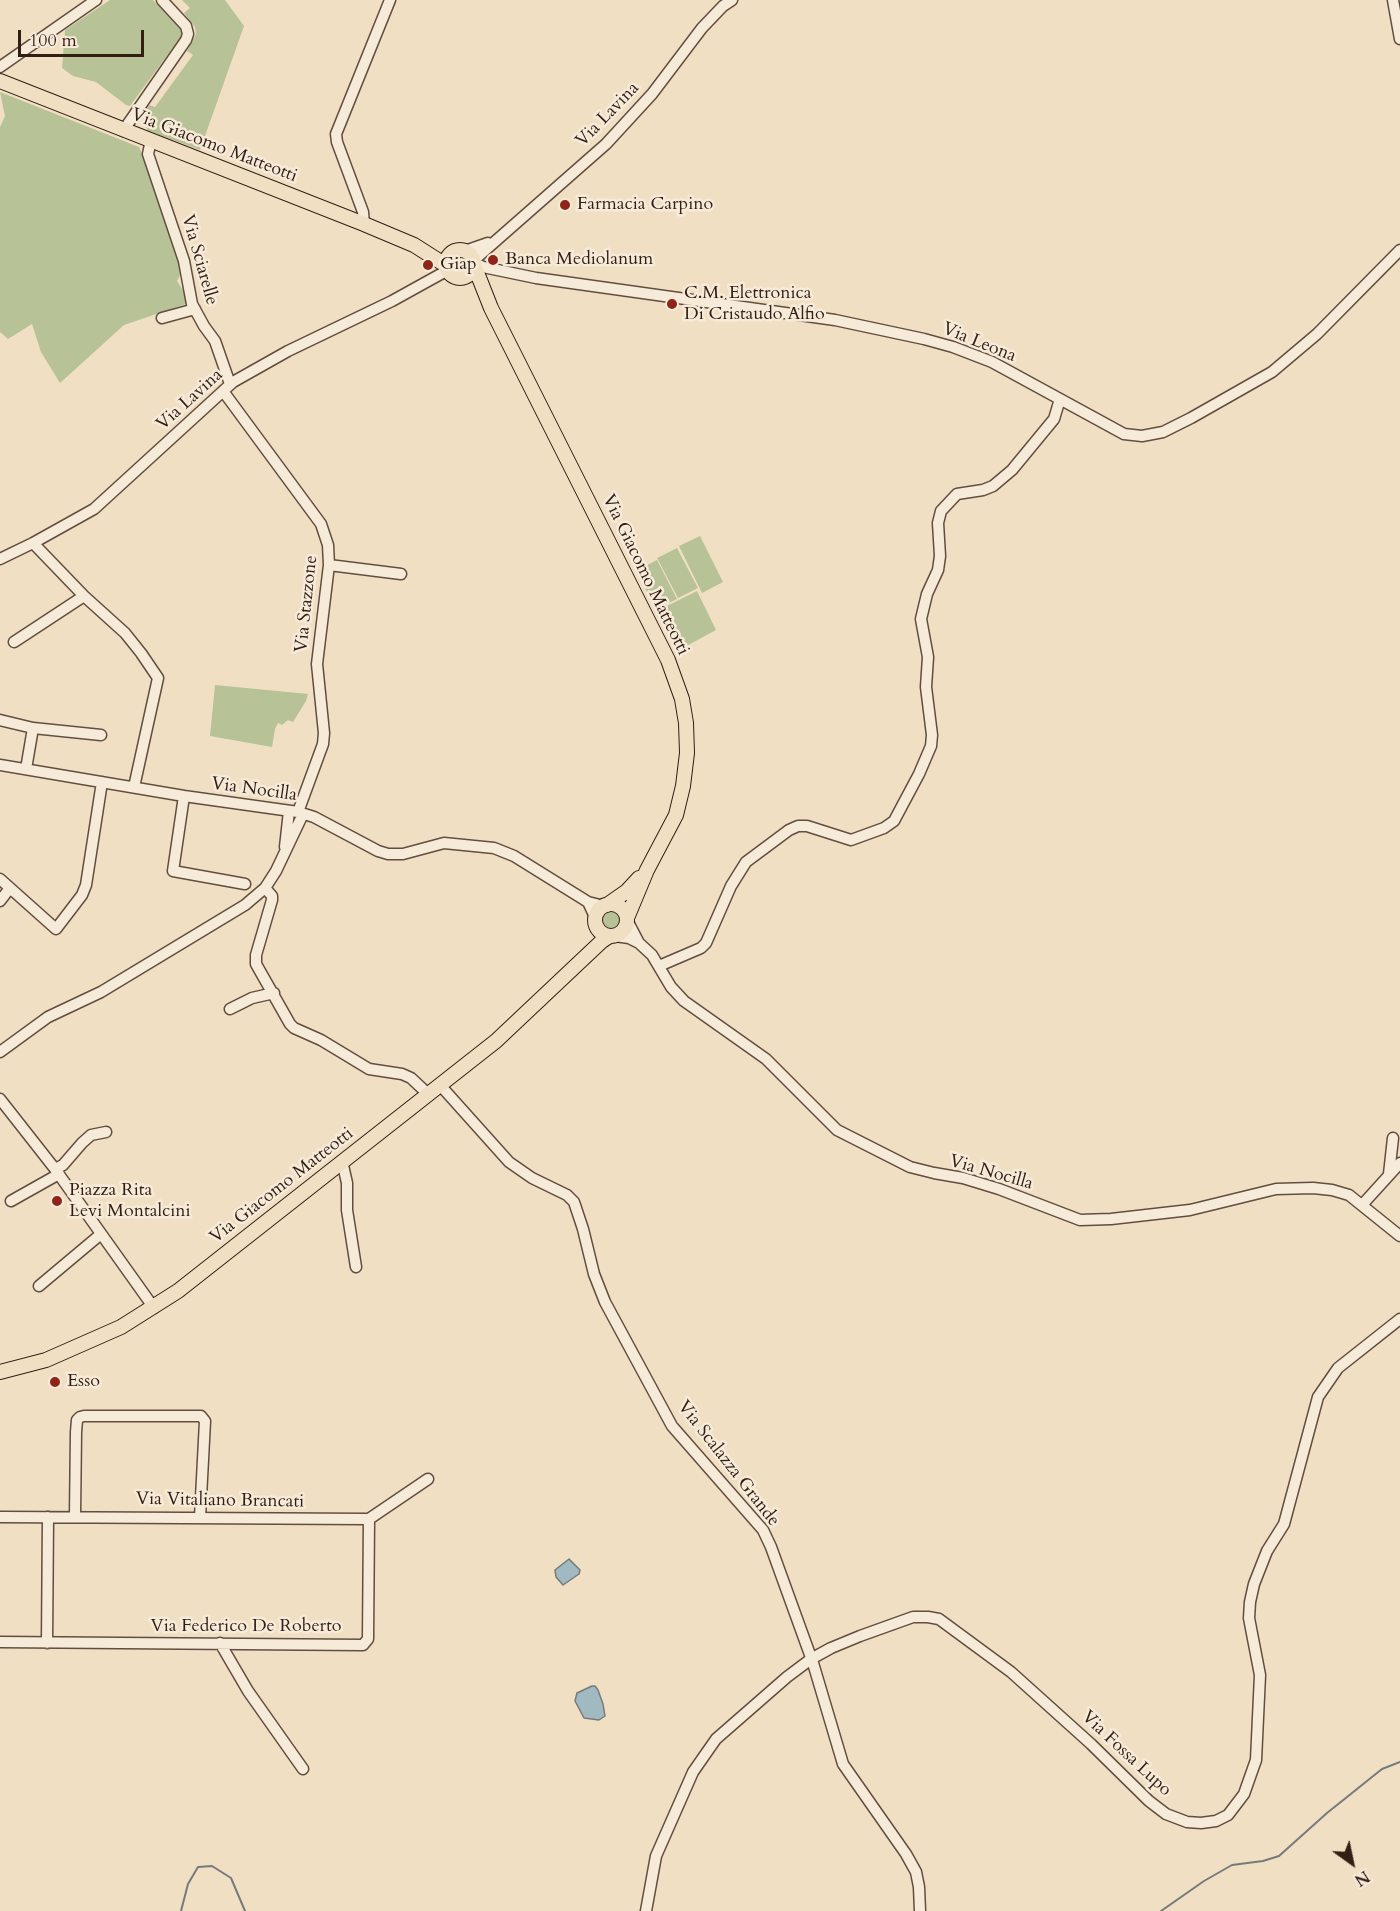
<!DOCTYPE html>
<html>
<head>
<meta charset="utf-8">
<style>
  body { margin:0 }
  #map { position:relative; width:1400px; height:1911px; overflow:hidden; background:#f1dfc4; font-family:Cardo,serif }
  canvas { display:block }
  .north { position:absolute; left:1322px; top:1833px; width:60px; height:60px; -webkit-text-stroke:4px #f6ead9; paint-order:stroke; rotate:147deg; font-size:16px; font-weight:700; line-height:24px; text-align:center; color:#321e14 }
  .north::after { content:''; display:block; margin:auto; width:21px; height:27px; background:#321e14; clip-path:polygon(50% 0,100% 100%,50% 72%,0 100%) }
  .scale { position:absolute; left:18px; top:30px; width:126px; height:27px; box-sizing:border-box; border:3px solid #321e14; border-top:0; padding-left:8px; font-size:18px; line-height:21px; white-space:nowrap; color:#321e14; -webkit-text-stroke:4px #f6ead9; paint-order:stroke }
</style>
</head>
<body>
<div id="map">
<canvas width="1400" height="1911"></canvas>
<div class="north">N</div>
<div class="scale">100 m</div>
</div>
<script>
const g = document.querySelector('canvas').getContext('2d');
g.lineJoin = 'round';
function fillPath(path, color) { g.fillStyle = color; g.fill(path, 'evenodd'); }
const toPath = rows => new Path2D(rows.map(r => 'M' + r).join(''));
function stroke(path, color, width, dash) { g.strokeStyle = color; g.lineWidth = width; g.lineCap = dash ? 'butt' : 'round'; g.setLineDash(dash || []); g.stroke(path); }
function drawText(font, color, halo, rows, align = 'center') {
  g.font = font + ' Cardo,serif'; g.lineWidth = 5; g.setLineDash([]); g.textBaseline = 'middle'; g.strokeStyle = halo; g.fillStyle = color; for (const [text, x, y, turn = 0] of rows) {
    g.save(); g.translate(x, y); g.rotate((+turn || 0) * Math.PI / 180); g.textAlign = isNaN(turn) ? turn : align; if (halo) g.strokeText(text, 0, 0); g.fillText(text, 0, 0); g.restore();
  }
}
const green = toPath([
  [110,0,153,0,182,31,182,35,130,106,126,105,96,82,73,76,62,68,65,30],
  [182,0,225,0,244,26,200,150,148,131,143,121,143,114,149,105,155,107,193,55,187,51,196,34,195,27,184,13,190,8],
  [0,92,139,147,161,198,184,271,180,275,177,281,184,292,186,304,124,325,60,383,41,352,32,324,8,339,0,332,0,127,5,116],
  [700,536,723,582,702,593,679,546],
  [677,548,698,588,678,598,657,558],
  [657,560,677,599,656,609,636,571],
  [697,591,716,630,677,651,657,611],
  [215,685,308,694,306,701,293,722,288,720,282,725,278,723,275,729,272,747,210,736],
  '600 921a11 11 0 1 1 22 0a11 11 0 1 1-22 0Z'
]);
const water = toPath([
  [569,1559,580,1570,579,1574,563,1585,556,1577,555,1570,569,1559],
  [592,1686,595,1686,598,1690,603,1704,605,1716,599,1720,584,1718,575,1701,577,1693,592,1686]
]);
const stream = toPath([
  [181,1911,188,1884,198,1867,212,1866,231,1878,245,1911],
  [1161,1911,1204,1881,1232,1865,1263,1861,1279,1856,1327,1813,1382,1769,1400,1762]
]);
const minor = toPath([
  [1393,0,1400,39],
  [0,67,96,0],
  [123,131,186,40,188,34,186,26,162,0],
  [151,140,148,154,184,261,192,304,204,326,215,341,230,384],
  [364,224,363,212,337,142,336,134,390,0],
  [465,251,488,243],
  [474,260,606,144,652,94,702,28,723,6,732,0],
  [474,262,483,267,536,278,835,320,924,339,953,347,992,362,1124,434,1142,436,1163,432,1191,418,1272,372,1317,334,1400,250],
  [162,318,195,309],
  [223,391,321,524,328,545,329,565,317,664,324,733,323,744,298,812],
  [33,543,84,596,125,633,141,653,158,678,134,787],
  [0,559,33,543,94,509,233,382,288,351,392,301,448,270],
  [329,565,401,574],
  [14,642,84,596],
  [0,720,33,728],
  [0,765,184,796,298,812,314,817,378,851,388,854,403,854,444,843,494,848,514,856,588,902,604,906],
  [26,769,33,728,101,735],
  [184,796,173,871,245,884],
  [285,847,289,811],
  [0,879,56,929,82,895,86,885,102,782],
  [265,888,272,896,272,900,256,955,256,964,290,1024,294,1028,321,1040,369,1069,402,1074,411,1078,428,1094],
  [0,901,10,888],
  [588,902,595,917],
  [627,920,639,943,652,955,671,987,684,1001,766,1059,837,1130,910,1167,934,1173,963,1178,999,1189,1080,1220,1111,1219,1190,1210,1276,1189,1313,1188,1332,1190,1349,1195,1400,1236],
  [615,936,629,938,639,943],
  [659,966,701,948,706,943,731,886,746,862,789,830,798,826,807,826,851,840,884,828,894,821,919,774,931,746,932,735,926,687,928,657,921,619,927,594,938,570,940,556,938,523,941,511,957,494,983,490,993,486,1012,470,1054,419,1060,399],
  [230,1009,252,998,274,993],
  [0,1052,48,1017,101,992,245,905,265,888,276,871,303,814],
  [440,1085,509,1162,532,1178,567,1195,574,1202,583,1229,594,1274,605,1302,672,1426,763,1530,771,1547,813,1663,843,1764,906,1854,916,1872,919,1887,920,1911],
  [0,1099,55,1169,154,1308],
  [342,1161,347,1183,347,1210,356,1267],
  [55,1169,63,1165,82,1143,91,1135,106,1132],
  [1389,1174,1393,1138],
  [11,1201,59,1174],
  [1362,1205,1400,1163],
  [39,1286,101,1234],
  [75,1516,76,1432,77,1420,80,1417,84,1416,201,1416,205,1421,200,1517],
  [0,1517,369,1519,428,1479],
  [0,1642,363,1645,368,1639,369,1519],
  [47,1643,48,1517],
  [220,1643,248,1691,303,1769],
  [646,1911,656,1856,693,1772,716,1739,787,1677,811,1659,831,1648,860,1636,913,1617,928,1617,939,1619,1011,1672,1091,1744,1149,1801,1166,1814,1187,1822,1201,1823,1216,1821,1228,1815,1244,1794,1256,1760,1260,1675,1249,1618,1250,1602,1254,1584,1267,1551,1284,1524,1318,1397,1338,1368,1400,1319]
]);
const major = toPath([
  [0,81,364,224,414,245,447,266],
  '446 264a14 14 0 1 1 28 0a14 14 0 1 1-28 0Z',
  [474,265,491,308,668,660,682,699,686,723,687,753,683,786,676,815,647,870,627,918],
  '595 920a16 16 0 1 1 32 0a16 16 0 1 1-32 0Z',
  [607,905,627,891,639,878],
  [0,1372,46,1360,121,1327,178,1291,496,1041,602,941,608,937]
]);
const markers = [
  [565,205,6,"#8f2418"],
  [493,260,6,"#8f2418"],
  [428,265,6,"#8f2418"],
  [672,304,6,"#8f2418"],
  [57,1201,6,"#8f2418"],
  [55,1382,6,"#8f2418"]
];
const streetNames = [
  ["Via Lavina",608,115,-46],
  ["Via Giacomo Matteotti",214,146,21],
  ["Via Sciarelle",199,260,74],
  ["Via Leona",979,343,22],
  ["Via Lavina",190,400,-42],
  ["Via Giacomo Matteotti",645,575,64],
  ["Via Stazzone",307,604,-84],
  ["Via Nocilla",254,790,8],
  ["Via Nocilla",991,1173,16],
  ["Via Giacomo Matteotti",282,1186,-38],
  ["Via Scalazza Grande",728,1464,52],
  ["Via Vitaliano Brancati",220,1501,1],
  ["Via Federico De Roberto",246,1627],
  ["Via Fossa Lupo",1126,1754,43]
];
const poiNames = [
  ["Farmacia Carpino",577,205],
  ["Banca Mediolanum",505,260],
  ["Giap",440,265],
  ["C.M. Elettronica",684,294],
  ["Di Cristaudo Alfio",684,315],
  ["Piazza Rita",69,1191],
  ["Levi Montalcini",69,1212],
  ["Esso",67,1382]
];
fillPath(green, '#b7c296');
fillPath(water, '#a1b9c0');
stroke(water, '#757b7b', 1.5);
stroke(stream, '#757b7b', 2);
stroke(minor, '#624e40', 13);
stroke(major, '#321e14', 16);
stroke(minor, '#f6ead9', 10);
stroke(major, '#f1dfc4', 14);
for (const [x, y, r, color] of markers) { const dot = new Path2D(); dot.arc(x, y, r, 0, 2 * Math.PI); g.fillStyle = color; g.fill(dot); stroke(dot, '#f6ead9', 2); }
drawText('18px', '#321e14', '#f6ead9', streetNames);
drawText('18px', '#321e14', '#f6ead9', poiNames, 'left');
</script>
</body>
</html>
